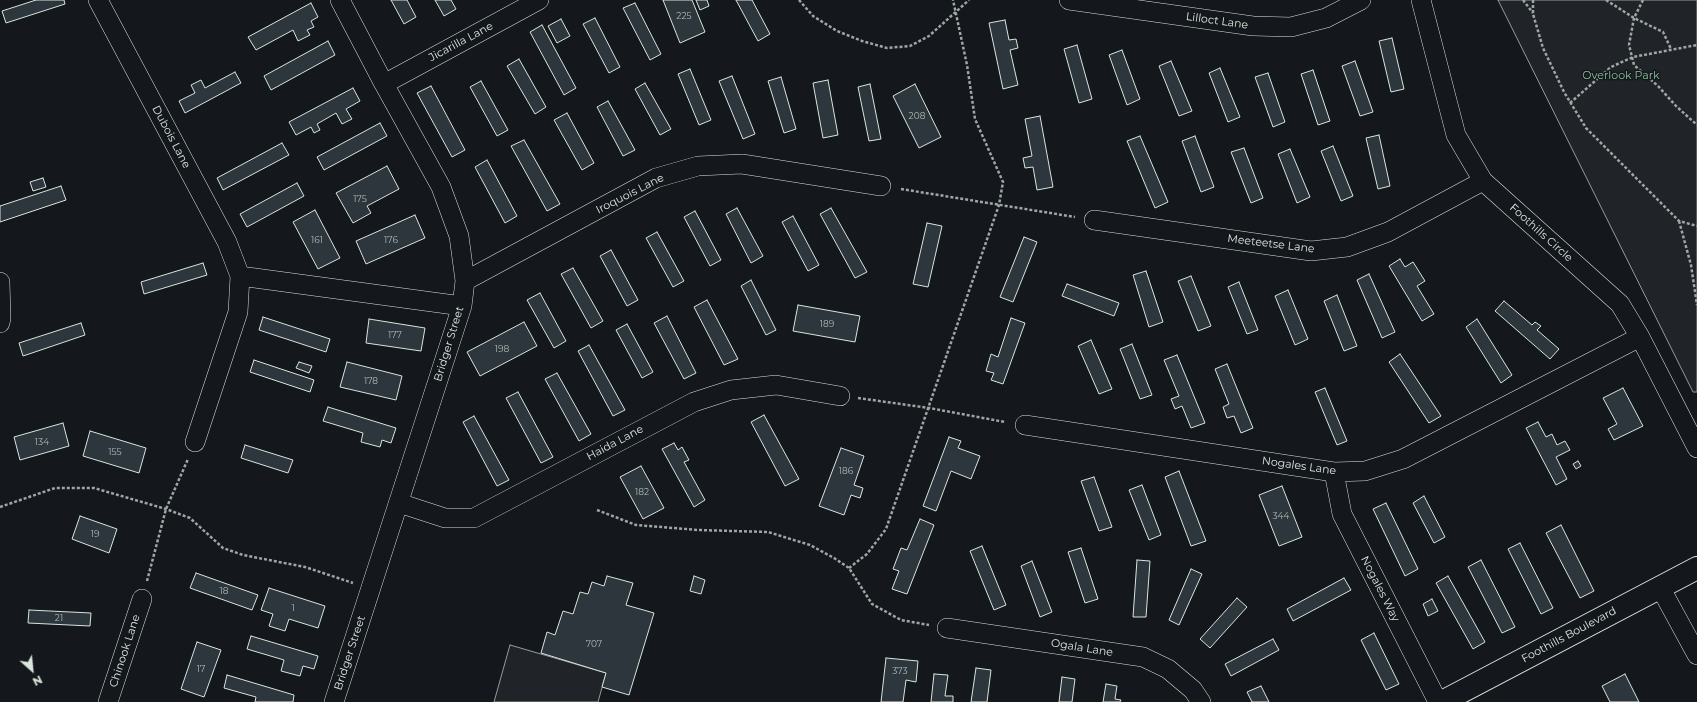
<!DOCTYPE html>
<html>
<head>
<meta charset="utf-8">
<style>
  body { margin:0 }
  #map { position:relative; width:1697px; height:702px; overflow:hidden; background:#14181c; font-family:Montserrat,sans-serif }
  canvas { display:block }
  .north { position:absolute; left:12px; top:650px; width:40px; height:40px; -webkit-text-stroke:3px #14181c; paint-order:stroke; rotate:153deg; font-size:11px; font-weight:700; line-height:16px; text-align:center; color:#d8e6dc }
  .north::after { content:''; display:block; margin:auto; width:14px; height:18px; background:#d8e6dc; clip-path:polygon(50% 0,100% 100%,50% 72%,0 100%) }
</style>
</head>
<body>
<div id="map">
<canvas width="1697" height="702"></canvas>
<div class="north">N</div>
</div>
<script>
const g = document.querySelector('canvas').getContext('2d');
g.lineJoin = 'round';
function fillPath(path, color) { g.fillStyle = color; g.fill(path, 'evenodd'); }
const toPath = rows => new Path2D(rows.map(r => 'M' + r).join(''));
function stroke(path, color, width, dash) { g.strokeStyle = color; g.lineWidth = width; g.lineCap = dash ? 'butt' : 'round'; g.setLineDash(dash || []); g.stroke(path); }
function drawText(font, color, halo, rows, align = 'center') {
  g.font = font + ' Montserrat,sans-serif'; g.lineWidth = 3; g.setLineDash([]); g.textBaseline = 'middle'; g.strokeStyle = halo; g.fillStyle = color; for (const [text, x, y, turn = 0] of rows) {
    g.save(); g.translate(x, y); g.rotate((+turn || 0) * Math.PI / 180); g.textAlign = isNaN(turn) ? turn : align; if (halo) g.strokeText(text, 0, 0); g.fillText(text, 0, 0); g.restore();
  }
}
const green = toPath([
  [1498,0,1697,0,1697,392,1693,392,1498,0],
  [510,645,606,673,598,702,494,702,510,645]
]);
const building = toPath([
  [36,0,64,0,65,4,6,23,2,11,36,0],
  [391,0,407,0,416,17,404,24,391,0],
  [435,0,451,0,456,9,444,16,435,0],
  [663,0,692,0,705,32,680,43,663,0],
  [696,0,707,0,709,6,700,10,696,0],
  [736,0,752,0,770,34,758,41,736,0],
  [311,3,318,17,311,21,314,27,307,30,310,35,298,41,293,30,256,50,248,37,311,3],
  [635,3,661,54,650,60,623,8,635,3],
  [595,18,620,67,609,73,583,24,595,18],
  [561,19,570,36,557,43,548,26,561,19],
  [1005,20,1009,40,1016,39,1018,48,1010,50,1018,85,1003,89,989,23,1005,20],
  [542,25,576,88,564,95,530,32,542,25],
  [1392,38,1404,89,1391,92,1379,41,1392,38],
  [328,41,335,55,271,90,264,76,328,41],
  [1077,45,1092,99,1079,103,1064,49,1077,45],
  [1122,50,1140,99,1127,105,1109,55,1122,50],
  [519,59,546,107,535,114,507,66,519,59],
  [1171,61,1192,111,1179,116,1159,66,1171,61],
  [1355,61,1373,112,1360,116,1342,66,1355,61],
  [1220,68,1240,117,1228,122,1209,73,1220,68],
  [690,69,711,120,699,125,678,74,690,69],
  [1313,70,1330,121,1318,125,1301,74,1313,70],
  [235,72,241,83,185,113,179,101,195,93,191,85,201,80,205,88,235,72],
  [1268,73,1285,122,1273,127,1255,77,1268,73],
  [732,76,755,134,743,139,719,81,732,76],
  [781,77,796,129,784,133,768,81,781,77],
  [828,80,838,135,823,138,813,83,828,80],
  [481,81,508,130,497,136,470,87,481,81],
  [645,83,671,129,660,135,635,89,645,83],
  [870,84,881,139,869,141,858,87,870,84],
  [915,84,941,137,919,148,893,96,915,84],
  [431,86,465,150,452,157,417,93,431,86],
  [353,88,360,101,346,109,352,119,342,124,336,113,317,124,320,130,314,133,311,127,296,135,289,122,353,88],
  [608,101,635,150,623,156,597,107,608,101],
  [567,113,594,163,582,170,554,120,567,113],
  [1040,116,1053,187,1037,190,1033,167,1025,168,1023,158,1032,156,1025,119,1040,116],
  [380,123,387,136,324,170,317,157,380,123],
  [1379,135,1390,186,1378,189,1366,138,1379,135],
  [1140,136,1168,202,1155,208,1127,141,1140,136],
  [1195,136,1214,187,1201,192,1182,141,1195,136],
  [524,140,560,204,547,211,511,146,524,140],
  [282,143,289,155,223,190,217,178,282,143],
  [1333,146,1353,196,1341,201,1321,151,1333,146],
  [1244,148,1263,198,1251,203,1231,152,1244,148],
  [1290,149,1310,197,1297,203,1278,154,1290,149],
  [487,160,517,216,505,223,475,167,487,160],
  [387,166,399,189,367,206,371,213,353,223,336,193,387,166],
  [43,178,46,187,33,191,30,182,43,178],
  [297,183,304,196,247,227,240,214,297,183],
  [61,186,66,200,0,222,0,206,61,186],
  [737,208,763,256,751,263,726,214,737,208],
  [831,208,867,272,855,278,820,214,831,208],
  [315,210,340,258,318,269,293,222,315,210],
  [695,211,721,260,710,266,684,217,695,211],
  [415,215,425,238,366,264,356,241,415,215],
  [793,216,819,265,808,271,782,222,793,216],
  [927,223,942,226,928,287,913,284,927,223],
  [657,232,684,281,673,287,646,238,657,232],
  [1024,237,1037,242,1013,302,1000,297,1024,237],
  [611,250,638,300,627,306,600,256,611,250],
  [1400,259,1405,267,1413,262,1425,281,1417,286,1434,314,1422,321,1389,266,1400,259],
  [203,263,207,275,144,294,141,282,203,263],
  [573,268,603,321,591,328,561,274,573,268],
  [1146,271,1163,322,1149,327,1133,275,1146,271],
  [1369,274,1395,332,1382,338,1357,280,1369,274],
  [1191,276,1211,326,1198,331,1178,281,1191,276],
  [751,280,776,330,766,335,741,286,751,280],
  [1239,282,1258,330,1247,334,1228,287,1239,282],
  [1067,284,1119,303,1114,316,1062,296,1067,284],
  [1288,290,1308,339,1295,345,1275,296,1288,290],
  [540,293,566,341,554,348,527,300,540,293],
  [1337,295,1357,346,1344,351,1324,301,1337,295],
  [707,300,738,359,724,365,694,307,707,300],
  [1504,301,1532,325,1535,322,1541,326,1537,330,1559,349,1550,359,1495,311,1504,301],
  [798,305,860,316,855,342,793,331,798,305],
  [667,316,696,373,684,379,654,323,667,316],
  [263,317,330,339,326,352,259,330,263,317],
  [1011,318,1025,323,1003,384,991,380,994,373,986,371,991,354,998,357,1011,318],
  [369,319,425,328,421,351,366,343,369,319],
  [1477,319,1512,375,1501,383,1466,327,1477,319],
  [524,322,537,346,480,376,467,352,524,322],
  [81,323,85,335,23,356,19,343,81,323],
  [627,324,653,372,642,378,616,330,627,324],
  [1091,340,1112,389,1099,394,1078,346,1091,340],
  [1132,344,1152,395,1140,399,1120,349,1132,344],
  [589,345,625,410,613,416,578,351,589,345],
  [1400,354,1441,416,1429,423,1389,362,1400,354],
  [1177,355,1205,423,1191,428,1182,406,1175,409,1171,399,1179,396,1164,360,1177,355],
  [254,360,314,380,310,392,250,372,254,360],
  [299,362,312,366,309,373,296,368,299,362],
  [347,362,402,376,396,400,340,387,347,362],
  [1227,364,1253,428,1241,433,1234,416,1227,418,1223,407,1229,404,1215,369,1227,364],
  [557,373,591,434,579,441,545,379,557,373],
  [1325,388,1347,441,1337,445,1315,392,1325,388],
  [1623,388,1643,426,1614,440,1608,429,1617,424,1603,398,1623,388],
  [518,392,553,457,541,463,506,398,518,392],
  [328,407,396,428,391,443,382,440,380,447,361,442,363,433,323,421,328,407],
  [764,415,799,479,785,486,751,422,764,415],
  [474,416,509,480,497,486,463,422,474,416],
  [1538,422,1546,437,1552,434,1557,445,1565,441,1570,450,1556,457,1567,479,1556,485,1526,428,1538,422],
  [63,423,69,446,20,460,14,437,63,423],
  [90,431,146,448,139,473,83,456,90,431],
  [949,437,961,441,958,448,980,456,971,479,951,471,936,511,923,506,949,437],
  [674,443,678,450,682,447,689,460,684,462,705,500,694,507,662,449,674,443],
  [245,445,293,460,288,473,241,458,245,445],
  [841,448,864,456,854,485,863,488,860,498,851,495,844,515,819,506,841,448],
  [1578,461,1581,466,1576,469,1573,464,1578,461],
  [641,466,664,508,643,519,620,477,641,466],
  [1179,471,1206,541,1191,546,1165,477,1179,471],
  [1094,477,1112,527,1099,531,1081,481,1094,477],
  [1142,485,1161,535,1149,540,1129,490,1142,485],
  [1282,486,1302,537,1279,546,1259,495,1282,486],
  [1424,496,1445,537,1434,543,1413,503,1424,496],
  [1386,503,1418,569,1405,576,1373,509,1386,503],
  [80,516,117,529,109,553,72,539,80,516],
  [920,519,934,525,907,594,892,589,899,571,893,569,901,548,907,550,920,519],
  [1561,525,1594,591,1580,598,1546,533,1561,525],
  [1520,543,1553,608,1541,614,1508,549,1520,543],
  [982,546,1006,605,994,610,970,551,982,546],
  [1081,548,1098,599,1085,603,1068,552,1081,548],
  [1137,560,1150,561,1146,617,1133,617,1137,560],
  [1481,560,1515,627,1502,633,1468,567,1481,560],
  [1032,561,1052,612,1040,617,1021,566,1032,561],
  [1191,569,1202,574,1179,625,1169,620,1191,569],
  [196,573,258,595,252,610,190,588,196,573],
  [607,576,633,583,626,605,654,613,629,695,602,687,606,673,541,653,547,632,555,635,563,611,573,614,580,592,588,594,592,582,604,586,607,576],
  [694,576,705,580,701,594,690,591,694,576],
  [1448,576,1485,642,1473,649,1436,583,1448,576],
  [1344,578,1351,590,1293,621,1287,609,1344,578],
  [269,588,325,606,318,628,289,619,285,631,269,626,273,614,261,610,269,588],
  [1237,598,1247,607,1210,648,1200,639,1237,598],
  [1432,599,1438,611,1428,616,1423,604,1432,599],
  [29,610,91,613,90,626,28,623,29,610],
  [1374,633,1399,684,1386,690,1361,640,1374,633],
  [251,636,318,656,314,669,303,666,300,676,281,671,284,660,247,649,251,636],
  [1273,639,1279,650,1231,676,1225,664,1273,639],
  [197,642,221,650,204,697,181,689,197,642],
  [886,658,918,661,916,682,906,680,903,702,881,702,886,658],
  [976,668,991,670,987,702,971,702,976,668],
  [934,674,948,675,945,696,953,696,953,702,931,702,934,674],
  [1625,674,1639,702,1610,702,1602,686,1625,674],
  [227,675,294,695,293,702,255,702,256,697,224,688,227,675],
  [1062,677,1075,679,1072,702,1059,702,1062,677],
  [1106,684,1117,686,1115,699,1121,700,1120,702,1103,702,1106,684],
  [1261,686,1269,702,1252,702,1247,692,1261,686]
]);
const path = toPath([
  [799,0,813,16,837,31,862,41,887,48,910,46,929,36,969,0],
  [1523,0,1533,13],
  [1533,0,1533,14,1543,48,1564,92,1586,128,1679,221,1697,226],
  [1606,0,1634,18,1663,32,1671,49],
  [1643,0,1634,18,1629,45,1634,65,1658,86,1676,106,1697,125],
  [1570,103,1611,67,1633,57,1697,45],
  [901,189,1075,217],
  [1679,221,1691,265,1697,305],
  [858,398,929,408,1005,422],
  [0,507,55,488,94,488,166,509,190,518,223,548,243,555,305,567,353,583],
  [597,510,636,525,698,530,768,532,810,545,834,558,849,568,872,604,901,620,929,625],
  [849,568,867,554,886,529,999,205,1003,182,975,119,967,65,953,0],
  [147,581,166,509,188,459]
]);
const street = toPath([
  [98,0,227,242,240,276,238,312,195,442],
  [1069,0,1253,26,1291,27,1326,18,1361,0],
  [1421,0,1456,135,1483,181,1620,304,1640,337,1697,448],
  [384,84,539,0],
  [1094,220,1311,251,1347,247,1388,232,1483,181],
  [240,276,462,306],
  [465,281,656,178,698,166,742,164,881,186],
  [0,282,1,318,0,323],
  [1025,425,1334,472,1365,471,1403,459,1640,337],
  [1334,472,1342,514,1438,702],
  [399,503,445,518,474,518,694,402,731,390,776,385,840,396],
  [1660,587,1697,655],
  [947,628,1143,657,1168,669,1193,690,1201,702],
  [108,702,142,599],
  [334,702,462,306,465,281,459,236,441,187,384,84,340,0]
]);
const secondary = toPath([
  [1442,702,1697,568]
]);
const numberNames = [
  ["225",684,16],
  ["208",917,116],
  ["175",360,199],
  ["161",317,240],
  ["176",391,240],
  ["189",827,324],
  ["177",395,335],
  ["198",502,349],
  ["178",371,381],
  ["134",42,442],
  ["155",115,452],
  ["186",846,471],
  ["182",642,492],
  ["344",1281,516],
  ["19",95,534],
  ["18",224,591],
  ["1",293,608],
  ["21",59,618],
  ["707",594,644],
  ["17",201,669],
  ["373",900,671]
];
const streetNames = [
  ["Lilloct Lane",1217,21,8],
  ["Jicarilla Lane",461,42,-28],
  ["Dubois Lane",171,137,62],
  ["Iroquois Lane",630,194,-27],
  ["Foothills Circle",1541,233,42],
  ["Meeteetse Lane",1271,244,7],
  ["Bridger Street",449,344,-73],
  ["Haida Lane",615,443,-28],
  ["Nogales Lane",1299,466,8],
  ["Nogales Way",1380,589,63],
  ["Foothills Boulevard",1569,635,-28],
  ["Ogala Lane",1082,648,9],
  ["Chinook Lane",125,651,-72],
  ["Bridger Street",350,653,-72]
];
const parkNames = [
  ["Overlook Park",1621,76]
];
fillPath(green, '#202428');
stroke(green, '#939e99', 1);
fillPath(building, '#2c363c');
stroke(building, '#d8e6dc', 1);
stroke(street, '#d8e6dc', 20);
stroke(secondary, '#d8e6dc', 24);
stroke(path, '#9da8a2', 2.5, [3, 2]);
stroke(street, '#14181c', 19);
stroke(secondary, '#14181c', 22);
drawText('9px', '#adbab4', null, numberNames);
drawText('11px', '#d8e6dc', '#14181c', streetNames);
drawText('11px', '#8ac095', '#14181c', parkNames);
</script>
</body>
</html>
